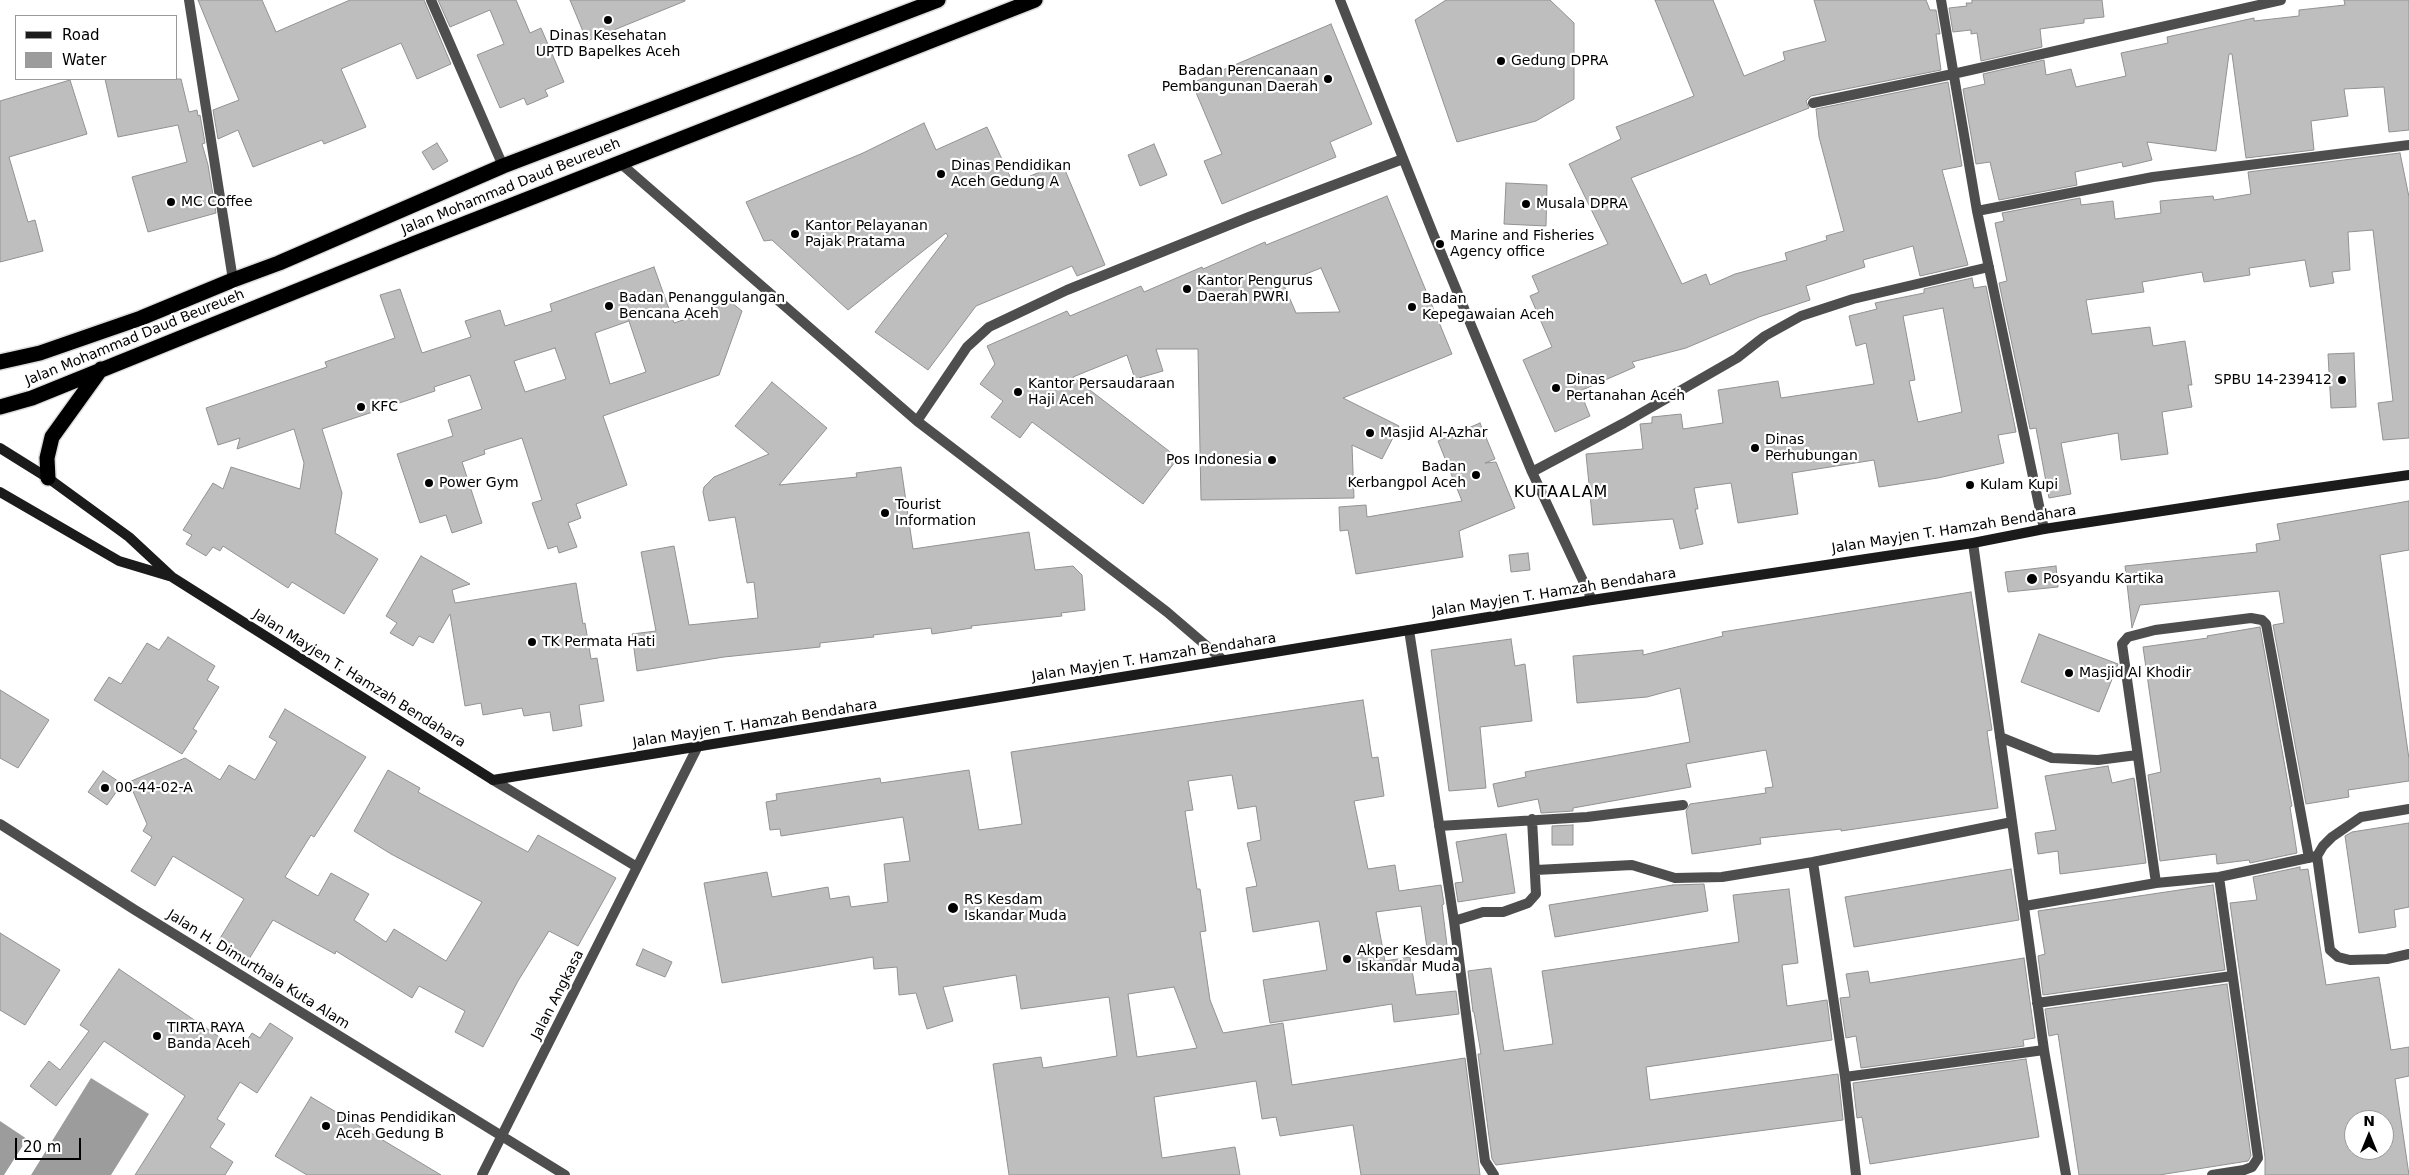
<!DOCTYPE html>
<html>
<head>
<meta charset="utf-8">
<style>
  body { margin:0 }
  #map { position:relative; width:2409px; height:1175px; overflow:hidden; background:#fff; font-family:"DejaVu Sans",sans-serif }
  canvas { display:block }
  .legend { position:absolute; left:15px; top:15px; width:162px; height:65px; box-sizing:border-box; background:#fff; border:1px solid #999; margin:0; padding:6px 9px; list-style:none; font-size:15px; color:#000 }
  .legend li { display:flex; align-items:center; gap:10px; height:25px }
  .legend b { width:25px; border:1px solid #999 }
  .north { position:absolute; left:2344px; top:1110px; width:50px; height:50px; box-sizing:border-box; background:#fff; border:1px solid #999; border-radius:50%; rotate:0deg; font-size:14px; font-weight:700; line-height:20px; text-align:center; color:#000 }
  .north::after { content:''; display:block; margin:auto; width:18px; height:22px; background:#000; clip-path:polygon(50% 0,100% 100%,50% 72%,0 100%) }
  .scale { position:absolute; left:15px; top:1138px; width:66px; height:22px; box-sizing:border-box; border:2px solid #000; border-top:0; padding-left:6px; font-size:15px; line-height:18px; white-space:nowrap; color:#000; -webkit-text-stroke:4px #fff; paint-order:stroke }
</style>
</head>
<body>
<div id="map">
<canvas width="2409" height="1175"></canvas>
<ul class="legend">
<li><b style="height:6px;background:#1b1b1b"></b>Road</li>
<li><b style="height:14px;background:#9c9c9c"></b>Water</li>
</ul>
<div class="north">N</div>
<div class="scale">20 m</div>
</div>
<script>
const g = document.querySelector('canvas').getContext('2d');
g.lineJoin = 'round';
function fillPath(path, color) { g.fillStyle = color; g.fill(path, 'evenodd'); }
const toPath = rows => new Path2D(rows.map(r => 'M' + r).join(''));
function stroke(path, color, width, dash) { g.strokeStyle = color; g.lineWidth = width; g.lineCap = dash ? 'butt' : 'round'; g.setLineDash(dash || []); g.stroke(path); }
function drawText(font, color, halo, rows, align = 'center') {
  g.font = font + ' "DejaVu Sans",sans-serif'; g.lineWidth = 4.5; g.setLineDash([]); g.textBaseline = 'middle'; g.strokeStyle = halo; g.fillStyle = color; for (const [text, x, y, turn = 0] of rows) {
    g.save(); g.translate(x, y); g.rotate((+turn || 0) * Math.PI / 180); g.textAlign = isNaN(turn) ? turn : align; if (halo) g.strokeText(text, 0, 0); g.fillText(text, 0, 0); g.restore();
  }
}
const water = toPath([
  [91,1078,149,1114,111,1175,31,1175],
  [0,1121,27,1139,4,1175,0,1175]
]);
const building = toPath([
  [198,0,262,0,276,32,350,0,424,0,451,64,417,79,401,43,341,69,366,127,324,144,322,140,253,167,238,130,218,139,213,110,239,100,198,0],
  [438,0,516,0,530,33,541,28,564,82,545,90,548,96,527,105,524,98,500,108,477,55,504,44,490,10,450,27,438,0],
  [570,0,685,0,685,1,587,41,570,0],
  [1446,0,1550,0,1574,23,1574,99,1536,121,1457,142,1415,20,1446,0],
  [1655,0,1713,0,1744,76,1785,60,1783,52,1826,41,1814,0,1926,0,1930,10,1936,10,1940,34,1936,34,1941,70,1811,96,1806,101,1809,108,1631,178,1682,284,1706,274,1710,285,1735,274,1787,260,1785,253,1827,240,1826,236,1844,231,1819,137,1816,109,1948,82,1962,166,1942,170,1968,265,1920,276,1913,246,1863,260,1865,267,1806,286,1810,300,1759,317,1686,348,1632,362,1635,367,1580,391,1590,416,1555,432,1523,360,1552,347,1530,296,1539,292,1532,276,1608,244,1569,164,1621,139,1616,127,1694,96,1655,0],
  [1972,0,2102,0,2104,17,2084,19,2084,23,2040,29,2042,47,1981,61,1977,33,1971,34,1971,30,1953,32,1949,8,1967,6,1966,3,1972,3,1972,0],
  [2344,0,2409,0,2409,130,2389,132,2384,87,2344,89,2348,116,2311,121,2314,150,2246,158,2232,54,2229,54,2216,151,2147,142,2152,160,2123,167,2122,162,2075,172,2077,185,1999,200,1990,162,1976,164,1963,89,1985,84,1983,74,2044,60,2046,75,2071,69,2076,87,2126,76,2121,53,2168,43,2167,37,2254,18,2254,21,2299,16,2299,10,2345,5,2344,0],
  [1331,24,1372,124,1330,142,1336,157,1222,204,1204,161,1222,154,1192,83,1331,24],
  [105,79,181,79,189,112,197,110,198,116,200,115,205,143,202,144,208,165,216,213,148,232,132,177,187,162,178,125,118,137,105,79],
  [70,80,87,134,9,157,28,222,35,220,43,251,0,262,0,101,70,80],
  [924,123,936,150,987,127,1013,183,1062,163,1105,265,1077,276,1072,266,976,306,928,370,875,332,948,236,946,233,848,310,772,240,764,241,746,202,863,153,924,123],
  [437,143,448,161,433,170,422,152,437,143],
  [1154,144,1167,175,1140,186,1128,155,1154,144],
  [2400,153,2409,197,2409,438,2383,440,2378,403,2393,401,2373,230,2348,232,2350,270,2332,272,2334,283,2310,287,2305,260,2249,268,2250,275,2204,282,2202,272,2142,282,2144,292,2086,300,2092,334,2150,327,2153,346,2185,341,2192,385,2188,385,2192,407,2162,412,2168,454,2121,460,2118,433,2061,443,2071,494,2049,498,2036,428,2030,429,1999,283,2007,281,1995,223,2004,221,2002,213,2080,198,2081,205,2113,201,2115,219,2161,213,2160,201,2213,196,2214,200,2251,194,2248,172,2400,153],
  [1506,183,1547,185,1546,226,1504,224,1506,183],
  [1387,196,1452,354,1343,398,1399,426,1382,459,1352,445,1354,498,1201,500,1198,349,1156,349,1163,371,1135,379,1127,355,1073,377,1178,458,1143,504,1032,422,1020,438,991,417,1003,401,980,384,995,364,987,346,1067,311,1070,316,1141,286,1144,292,1202,267,1203,269,1265,242,1266,245,1387,196],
  [1321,268,1340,312,1296,313,1283,283,1321,268],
  [654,267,674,323,710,311,721,294,742,311,719,375,603,416,627,485,576,504,581,518,568,523,577,547,559,553,557,546,548,549,532,503,542,500,522,438,484,450,485,454,462,462,482,523,452,533,446,515,420,523,397,454,453,436,448,420,482,409,470,375,434,387,435,391,322,429,342,493,335,533,378,559,344,614,292,582,288,588,223,546,220,551,213,547,206,556,186,544,192,535,183,530,213,483,223,489,231,467,300,489,304,463,294,429,237,449,240,438,218,445,206,408,327,367,325,362,395,338,380,295,400,289,422,353,471,337,465,321,500,310,505,326,552,311,550,304,654,267],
  [629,321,646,372,610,384,595,333,629,321],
  [555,348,566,379,525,392,514,361,555,348],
  [1972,278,1974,288,1986,286,2016,432,1998,435,2004,463,1938,478,1879,487,1874,460,1792,473,1798,514,1738,523,1731,483,1694,488,1698,509,1695,509,1703,544,1680,549,1673,519,1593,525,1586,454,1643,449,1640,424,1652,423,1652,417,1681,414,1683,429,1723,423,1718,390,1778,381,1781,398,1874,384,1866,343,1856,346,1849,316,1877,309,1875,303,1924,293,1924,289,1972,278],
  [1943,308,1962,412,1918,422,1909,381,1915,380,1903,316,1943,308],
  [2354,353,2356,407,2331,408,2328,354,2354,353],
  [772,382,827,428,779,485,857,477,856,473,901,467,913,549,1029,532,1035,570,1073,566,1082,575,1085,610,1061,613,1062,616,971,626,972,628,932,634,931,628,873,635,874,637,820,643,820,647,724,657,637,671,632,634,656,631,641,552,674,546,689,625,758,618,754,582,747,583,735,517,709,521,703,492,704,487,714,477,769,454,735,426,772,382],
  [1480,423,1495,459,1485,463,1496,462,1515,508,1459,531,1463,557,1356,574,1348,530,1340,531,1339,507,1366,505,1367,517,1462,501,1438,441,1480,423],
  [2409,501,2409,550,2380,555,2409,759,2409,781,2348,790,2349,797,2306,804,2273,625,2284,623,2279,591,2140,605,2132,628,2125,566,2257,552,2256,544,2280,540,2277,524,2409,501],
  [1528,553,1530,570,1511,572,1509,555,1528,553],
  [421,556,470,584,452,590,455,603,576,583,583,624,585,623,591,659,597,658,604,701,579,705,582,726,553,731,550,712,524,716,522,708,483,715,481,703,465,706,450,614,433,643,419,636,413,646,390,633,397,623,386,616,421,556],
  [2056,566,2058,587,2008,592,2005,572,2056,566],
  [1971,592,1992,730,1987,731,1998,808,1841,831,1841,829,1760,838,1761,844,1692,854,1686,811,1690,804,1766,793,1765,788,1773,787,1766,750,1686,764,1691,787,1573,808,1573,811,1541,813,1538,799,1498,807,1493,784,1526,777,1525,772,1690,742,1680,688,1647,697,1577,703,1573,656,1643,650,1643,655,1723,636,1722,632,1971,592],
  [2260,627,2292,806,2290,807,2297,853,2250,863,2249,860,2217,864,2216,854,2160,861,2148,775,2161,772,2143,647,2208,638,2207,636,2260,627],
  [2039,634,2118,664,2099,712,2021,682,2039,634],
  [168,637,215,666,207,680,219,687,193,729,197,731,182,754,94,700,109,677,121,684,147,643,159,650,168,637],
  [1511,639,1515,666,1525,664,1532,721,1480,727,1486,788,1449,791,1431,650,1511,639],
  [0,690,49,720,18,768,0,758,0,690],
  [1363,700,1372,758,1378,757,1384,796,1354,801,1368,869,1395,865,1399,891,1441,885,1444,904,1442,905,1447,945,1427,948,1421,906,1376,912,1385,961,1410,957,1416,995,1456,991,1459,1014,1394,1022,1392,1004,1270,1023,1263,980,1327,970,1319,921,1253,932,1246,888,1257,886,1247,843,1261,840,1256,806,1238,809,1232,775,1188,781,1193,810,1185,811,1197,889,1200,889,1206,931,1200,932,1210,1000,1223,1033,1283,1023,1292,1085,1465,1058,1480,1175,1361,1175,1353,1125,1280,1136,1276,1117,1262,1119,1256,1081,1154,1097,1162,1158,1235,1147,1240,1175,1009,1175,993,1064,1041,1057,1043,1068,1117,1056,1109,997,1021,1009,1016,975,943,987,953,1021,927,1029,916,993,899,995,897,967,874,969,873,957,722,983,704,883,767,872,772,897,828,887,830,899,849,896,851,907,888,902,884,864,910,861,903,817,781,836,780,829,770,830,766,802,777,800,776,794,880,778,881,783,969,770,979,830,1022,824,1011,752,1363,700],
  [1174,987,1197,1048,1137,1057,1128,994,1174,987],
  [285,709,366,757,314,837,311,835,285,877,318,896,331,873,369,894,354,920,386,942,394,929,446,961,482,902,391,854,354,831,388,770,420,788,418,792,528,852,538,835,616,878,578,946,549,931,518,981,483,1047,455,1032,465,1011,419,986,412,998,336,951,335,954,273,920,249,959,219,940,244,899,173,856,155,886,131,871,152,837,143,831,147,824,129,782,185,758,220,780,229,765,255,780,277,742,269,737,285,709],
  [2108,766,2112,783,2134,778,2146,863,2060,874,2058,851,2038,854,2035,833,2056,830,2045,776,2108,766],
  [103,771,122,784,107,805,88,792,103,771],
  [2409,823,2409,907,2394,910,2396,927,2359,933,2345,836,2352,832,2409,823],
  [1573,825,1573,845,1552,845,1552,826,1573,825],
  [1506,834,1515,893,1458,902,1455,883,1463,882,1456,842,1506,834],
  [2300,867,2300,870,2308,869,2326,985,2379,977,2391,1050,2409,1047,2409,1076,2395,1079,2409,1175,2265,1175,2265,1157,2230,903,2257,900,2253,877,2300,867],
  [2354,1120,2384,1120,2384,1150,2354,1150,2354,1120],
  [2011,869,2019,920,1854,947,1845,897,2011,869],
  [1673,885,1704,884,1708,911,1555,937,1549,905,1673,885],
  [2213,885,2225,970,2043,995,2038,956,2045,954,2038,911,2213,885],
  [1789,889,1798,963,1782,965,1787,1006,1827,1000,1832,1040,1646,1067,1650,1100,1838,1074,1843,1120,1496,1165,1492,1159,1478,1054,1481,1054,1474,1012,1473,1012,1468,971,1491,968,1504,1051,1553,1044,1542,971,1739,942,1733,895,1789,889],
  [0,933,60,970,25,1025,0,1010,0,933],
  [643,949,672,962,665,977,636,965,643,949],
  [2024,958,2035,1038,2023,1040,2024,1046,1861,1068,1856,1036,1846,1038,1840,998,1850,997,1846,974,1868,971,1870,983,2024,958],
  [119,969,240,1051,252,1033,260,1038,270,1023,293,1038,257,1093,240,1082,217,1119,225,1124,210,1147,233,1162,225,1175,135,1175,185,1096,104,1041,56,1106,30,1086,49,1061,60,1070,89,1031,80,1025,119,969],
  [2227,984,2251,1156,2248,1161,2159,1175,2079,1175,2058,1034,2049,1036,2045,1009,2227,984],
  [2026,1059,2039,1137,1870,1164,1862,1117,1857,1118,1853,1083,2026,1059],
  [311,1097,441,1175,307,1175,275,1156,311,1097]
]);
const street = toPath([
  [189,0,233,280],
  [431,0,503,166],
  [1340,0,1434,236,1532,472,1592,600],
  [1941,0,1977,211,2044,529],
  [1813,103,1953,74,2281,0],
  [619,162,917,421,1167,612,1223,660],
  [1977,211,2153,177,2409,145],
  [917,421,967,347,989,327,1067,290,1249,217,1403,159],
  [1532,472,1624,423,1737,358,1765,336,1801,316,1853,299,1989,267],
  [1973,543,2044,1050,2066,1175],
  [1409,630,1454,921,1485,1161,1494,1175],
  [2000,737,2052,758,2098,760,2137,755],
  [493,780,637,867],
  [2409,809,2361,817,2332,837,2323,846,2317,856,2330,950,2338,957,2350,960,2387,959,2409,954],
  [0,824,135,910,565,1175],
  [1439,826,1587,817,1683,805],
  [1813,862,1845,1077,1856,1175],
  [1536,870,1632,865,1675,878,1722,877,1813,862,2012,822],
  [2156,883,2122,644,2128,637,2155,630,2251,618,2262,620,2266,624,2309,858],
  [2025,906,2156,883,2219,877,2317,856],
  [1454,921,1483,912,1503,912,1528,903,1536,894,1532,819],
  [2037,1003,2232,976],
  [1845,1077,2044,1050],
  [482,1175,697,748],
  [2212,1175,2244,1170,2252,1167,2258,1158,2219,877]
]);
const secondary = toPath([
  [0,448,48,478,129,537,172,577,493,780,1592,600,1973,543,2044,529,2254,497,2409,475],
  [0,492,119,561,169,576]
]);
const highway = toPath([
  [0,362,40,353,141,318,233,280,279,263,503,166,938,0],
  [0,407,32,398,413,244,1035,0],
  [48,478,47,458,52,437,101,369]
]);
const markers = [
  [608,20,5,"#000"],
  [1501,61,5,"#000"],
  [1328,79,5,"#000"],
  [941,174,5,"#000"],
  [171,202,5,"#000"],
  [1526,204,5,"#000"],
  [795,234,5,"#000"],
  [1440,244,5,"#000"],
  [1187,289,5,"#000"],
  [609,306,5,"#000"],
  [1412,307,5,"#000"],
  [2342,380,5,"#000"],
  [1556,388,5,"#000"],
  [1018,392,5,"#000"],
  [361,407,5,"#000"],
  [1370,433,5,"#000"],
  [1755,448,5,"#000"],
  [1272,460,5,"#000"],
  [1476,475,5,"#000"],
  [429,483,5,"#000"],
  [1970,485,5,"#000"],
  [885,513,5,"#000"],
  [2032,579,6,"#000"],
  [532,642,5,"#000"],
  [2069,673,5,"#000"],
  [105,788,5,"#000"],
  [953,908,6,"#000"],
  [1347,959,5,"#000"],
  [157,1036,5,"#000"],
  [326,1126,5,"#000"]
];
const poiNames = [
  ["Dinas Kesehatan",608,36,"center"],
  ["UPTD Bapelkes Aceh",608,52,"center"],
  ["Gedung DPRA",1511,61],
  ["Badan Perencanaan",1318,71,"right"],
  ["Pembangunan Daerah",1318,87,"right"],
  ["Dinas Pendidikan",951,166],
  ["Aceh Gedung A",951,182],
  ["MC Coffee",181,202],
  ["Musala DPRA",1536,204],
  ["Kantor Pelayanan",805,226],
  ["Pajak Pratama",805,242],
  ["Marine and Fisheries",1450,236],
  ["Agency office",1450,252],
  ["Kantor Pengurus",1197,281],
  ["Daerah PWRI",1197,297],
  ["Badan Penanggulangan",619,298],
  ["Bencana Aceh",619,314],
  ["Badan",1422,299],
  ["Kepegawaian Aceh",1422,315],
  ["Dinas",1566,380],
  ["Pertanahan Aceh",1566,396],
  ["SPBU 14-239412",2332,380,"right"],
  ["Kantor Persaudaraan",1028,384],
  ["Haji Aceh",1028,400],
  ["KFC",371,407],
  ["Masjid Al-Azhar",1380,433],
  ["Dinas",1765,440],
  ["Perhubungan",1765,456],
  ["Pos Indonesia",1262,460,"right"],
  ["Badan",1466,467,"right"],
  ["Kerbangpol Aceh",1466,483,"right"],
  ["Power Gym",439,483],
  ["Kulam Kupi",1980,485],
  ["Tourist",895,505],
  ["Information",895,521],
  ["Posyandu Kartika",2043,579],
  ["TK Permata Hati",542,642],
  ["Masjid Al Khodir",2079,673],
  ["00-44-02-A",115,788],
  ["RS Kesdam",964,900],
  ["Iskandar Muda",964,916],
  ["Akper Kesdam",1357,951],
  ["Iskandar Muda",1357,967],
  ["TIRTA RAYA",167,1028],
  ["Banda Aceh",167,1044],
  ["Dinas Pendidikan",336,1118],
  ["Aceh Gedung B",336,1134]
];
const streetNames = [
  ["Jalan Mohammad Daud Beureueh",511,187,-22],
  ["Jalan Mohammad Daud Beureueh",135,338,-22],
  ["Jalan Mayjen T. Hamzah Bendahara",1954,530,-9],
  ["Jalan Mayjen T. Hamzah Bendahara",1554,593,-9],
  ["Jalan Mayjen T. Hamzah Bendahara",1154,658,-9],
  ["Jalan Mayjen T. Hamzah Bendahara",359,679,32],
  ["Jalan Mayjen T. Hamzah Bendahara",755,724,-9],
  ["Jalan H. Dimurthala Kuta Alam",258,970,32],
  ["Jalan Angkasa",558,995,-63]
];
const quarterNames = [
  ["KUTAALAM",1561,493]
];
fillPath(water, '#9c9c9c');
fillPath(building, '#bebebe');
stroke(building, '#929292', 1);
stroke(highway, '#dbdbdb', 18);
stroke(street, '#4e4e4e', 10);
stroke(secondary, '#1b1b1b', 10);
stroke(highway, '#000', 15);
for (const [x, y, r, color] of markers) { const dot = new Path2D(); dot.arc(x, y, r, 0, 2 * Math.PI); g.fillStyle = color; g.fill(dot); stroke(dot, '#fff', 2); }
drawText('14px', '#000', '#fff', poiNames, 'left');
drawText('14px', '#000', '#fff', streetNames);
g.letterSpacing = '1px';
drawText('16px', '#000', '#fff', quarterNames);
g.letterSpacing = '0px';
</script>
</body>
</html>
